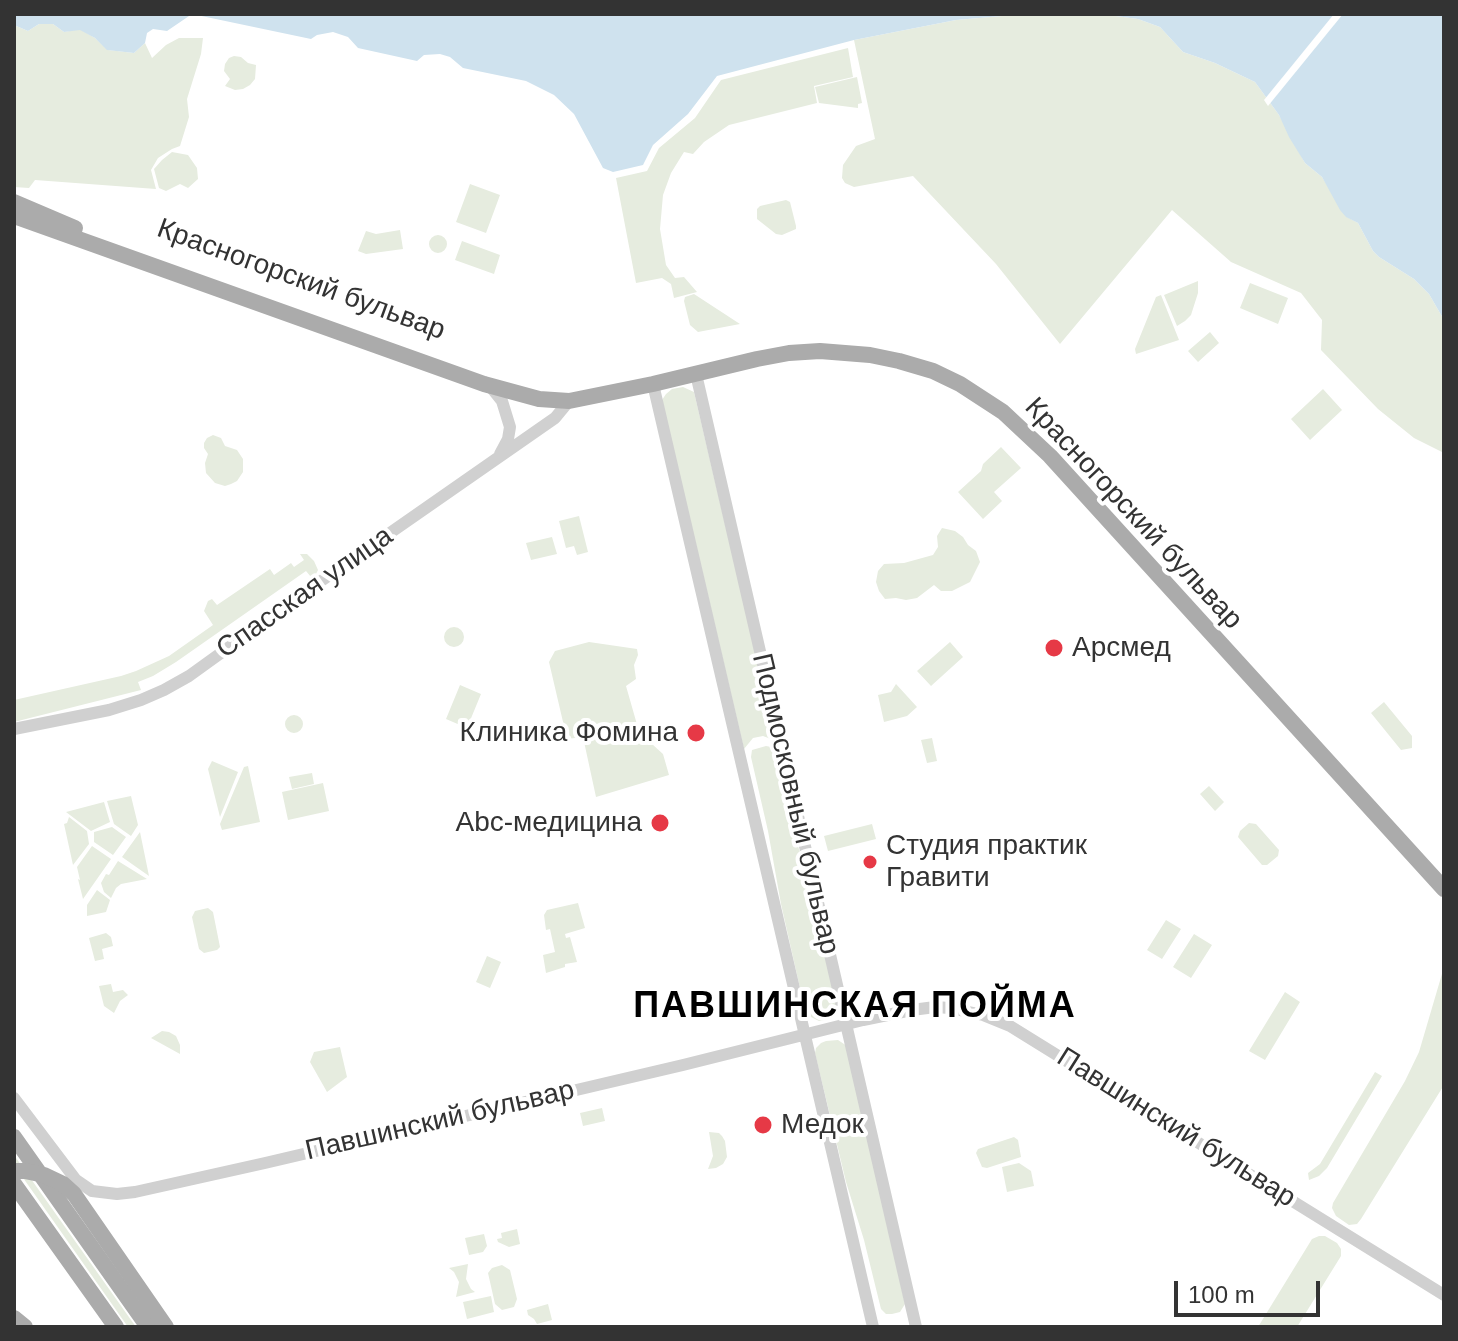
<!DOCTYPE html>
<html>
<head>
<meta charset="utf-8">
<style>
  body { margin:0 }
  #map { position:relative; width:1458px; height:1341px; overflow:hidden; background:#fff; font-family:Helvetica,sans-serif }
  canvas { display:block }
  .frame { position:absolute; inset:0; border:16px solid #333; pointer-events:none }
  .scale { position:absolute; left:1174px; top:1281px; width:146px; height:36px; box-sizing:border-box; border:4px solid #333; border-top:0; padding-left:10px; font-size:24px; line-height:28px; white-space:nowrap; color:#333; -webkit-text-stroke:6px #fff; paint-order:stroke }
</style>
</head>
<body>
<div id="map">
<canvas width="1458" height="1341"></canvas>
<div class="frame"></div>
<div class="scale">100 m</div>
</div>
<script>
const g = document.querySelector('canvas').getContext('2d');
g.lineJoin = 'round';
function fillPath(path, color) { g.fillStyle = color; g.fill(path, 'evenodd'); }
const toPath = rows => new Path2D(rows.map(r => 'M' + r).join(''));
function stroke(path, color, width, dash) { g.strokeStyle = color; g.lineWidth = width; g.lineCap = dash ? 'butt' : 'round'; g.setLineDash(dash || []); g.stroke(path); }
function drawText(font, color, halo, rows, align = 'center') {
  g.font = font + ' Helvetica,sans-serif'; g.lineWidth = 8; g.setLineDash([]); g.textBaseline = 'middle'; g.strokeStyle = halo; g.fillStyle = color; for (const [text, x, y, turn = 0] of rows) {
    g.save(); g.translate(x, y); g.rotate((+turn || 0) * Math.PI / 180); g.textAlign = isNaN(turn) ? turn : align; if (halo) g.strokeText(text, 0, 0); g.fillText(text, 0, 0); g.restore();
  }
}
const green = toPath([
  [1038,15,1116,16,1138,19,1160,27,1183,52,1215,63,1255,82,1279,115,1305,163,1322,177,1347,217,1358,223,1373,251,1379,257,1414,279,1429,294,1444,320,1444,453,1414,438,1378,409,1321,350,1322,320,1301,293,1231,262,1172,210,1060,344,996,264,913,176,854,187,845,183,842,178,843,165,856,146,875,139,854,40,956,20,1002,16],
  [39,24,53,24,64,32,80,29,95,38,108,50,134,53,145,43,152,58,166,45,179,38,203,38,201,54,187,99,189,117,180,146,172,149,158,158,151,170,156,189,35,180,29,188,14,187,14,25,28,31],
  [848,48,853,77,814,86,817,103,729,125,704,142,693,154,684,152,671,173,663,195,660,229,666,265,675,278,684,277,697,292,674,298,671,284,662,278,636,283,616,178,647,171,659,148,695,118,721,80],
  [234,56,241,57,248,63,256,65,255,79,250,85,243,89,235,90,225,86,230,79,224,71,225,64,229,58],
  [857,77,862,103,858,104,858,108,819,103,815,87],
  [172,152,188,155,197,168,198,179,188,188,180,184,166,191,159,188,154,169,162,160],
  [470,184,500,195,486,233,456,222],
  [786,200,790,202,796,226,796,229,782,235,776,234,757,219,757,209,760,206],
  [400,230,403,249,366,254,358,251,366,231,376,234],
  '429 244a9 9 0 1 1 18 0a9 9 0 1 1-18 0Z',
  [462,241,500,255,494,274,455,260],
  [1198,281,1198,293,1191,315,1185,321,1177,326,1164,295],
  [1250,283,1288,298,1278,324,1240,308],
  [694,294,740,324,698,332,690,325,684,301,685,297],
  [1161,295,1179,340,1136,354,1135,349,1156,297],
  [1210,332,1219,343,1198,362,1188,351],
  [683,387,694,392,776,741,763,736,753,738,744,749,662,400,666,394,672,389],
  [1323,389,1342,410,1310,440,1291,419],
  [213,435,221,438,225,446,237,450,243,459,243,472,237,481,231,484,225,486,215,483,206,473,205,463,208,454,204,448,204,443,207,438],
  [1001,447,1021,468,994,492,1002,501,983,519,958,492,981,471,983,464],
  [579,516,588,552,577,555,574,546,566,548,559,521],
  [942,528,955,531,963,537,968,545,976,551,980,562,970,582,952,591,941,591,934,585,917,598,906,600,896,598,885,599,879,591,876,582,878,571,884,564,904,563,933,555,938,547,937,536],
  [552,537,557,554,531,560,526,543],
  [300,554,307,554,314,561,318,570,316,574,311,577,306,571,176,662,153,676,138,682,141,690,14,722,14,700,121,676,136,671,169,656,213,625,204,611,208,601,212,599,217,605,270,569,274,575,291,563,294,567,304,560],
  '444 637a10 10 0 1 1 20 0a10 10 0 1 1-20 0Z',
  [589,642,637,649,638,655,634,665,636,679,626,686,638,728,647,727,652,744,663,754,669,775,596,797,583,737,567,739,549,662,555,651],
  [950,642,963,657,931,686,917,671],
  [896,684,917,707,907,716,884,722,878,695,891,692],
  [460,685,481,694,467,728,446,719],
  [1384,702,1412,736,1412,748,1401,750,1371,713],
  '285 724a9 9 0 1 1 18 0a9 9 0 1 1-18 0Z',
  [932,738,937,761,927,763,921,740],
  [766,746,771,747,774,751,794,835,805,866,838,1010,833,1018,824,1021,819,1021,809,1016,805,1010,781,904,768,831,751,757,752,750],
  [212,761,238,772,220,817,208,769],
  [248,766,260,822,222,830,220,824,244,767],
  [312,773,314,784,292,789,289,777],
  [323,783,329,811,288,820,282,792],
  [1209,786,1224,802,1215,811,1200,794],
  [131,796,138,825,131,836,114,824,107,801],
  [104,802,110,822,91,831,66,812],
  [69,817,87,831,89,844,73,865,64,824,67,823],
  [1249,823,1256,824,1279,850,1278,856,1267,865,1262,865,1238,837,1240,831],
  [872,824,876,839,828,851,824,836],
  [112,827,126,837,113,855,94,842,94,832],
  [140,832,149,876,122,857],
  [92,846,111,859,83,899,78,879,80,880,77,867],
  [118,861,147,879,121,884,116,888,111,898,104,892,101,883,106,874,109,875],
  [97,890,110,900,106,912,87,916,87,905],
  [578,903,585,928,565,934,566,938,570,937,577,962,565,964,565,967,546,973,543,955,555,952,550,929,546,930,544,915,547,910],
  [208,908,213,912,220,947,217,950,204,953,199,949,192,917,195,911],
  [1166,920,1181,929,1162,959,1147,950],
  [106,933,111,937,113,946,102,949,104,959,95,961,89,938],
  [1194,934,1212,945,1191,978,1173,967],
  [487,956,501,962,490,988,476,982],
  [1444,967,1444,1085,1361,1219,1357,1224,1349,1225,1336,1216,1332,1208,1333,1203,1405,1081,1419,1052],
  [111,984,113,992,123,990,128,995,120,1001,114,1013,104,1006,99,986],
  [1285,992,1300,1002,1265,1060,1249,1051],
  [162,1031,169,1032,176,1036,180,1045,180,1054,151,1038],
  [838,1040,847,1046,905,1304,900,1312,892,1314,886,1314,881,1309,864,1240,846,1182,815,1053,816,1048,821,1043,826,1041],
  [340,1047,347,1077,327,1092,310,1062,314,1052],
  [1375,1072,1382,1076,1327,1168,1319,1176,1309,1180,1308,1173,1320,1164],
  [602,1108,605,1121,583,1126,580,1113],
  [709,1132,719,1133,722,1136,725,1141,727,1157,723,1164,716,1168,708,1169,713,1156],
  [1014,1137,1018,1140,1021,1157,987,1168,982,1167,976,1153,978,1149],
  [14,1155,136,1327,128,1327,14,1165],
  [1019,1163,1031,1171,1034,1186,1007,1192,1002,1167],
  [517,1229,520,1244,509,1247,498,1242,497,1239,502,1238,501,1233],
  [484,1234,487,1246,483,1252,469,1255,465,1238],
  [1319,1236,1325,1236,1337,1243,1341,1249,1341,1256,1297,1327,1258,1327,1312,1239],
  [468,1264,466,1279,471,1289,475,1292,456,1297,459,1282,454,1272,449,1268],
  [502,1265,510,1270,517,1299,514,1307,502,1310,495,1304,488,1273,492,1268],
  [491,1296,494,1312,467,1319,463,1302],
  [548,1304,552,1320,537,1324,534,1319,528,1315,527,1310]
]);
const water = toPath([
  [14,14,1444,14,1444,320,1429,294,1414,279,1379,257,1373,251,1358,223,1346,217,1340,210,1322,177,1305,163,1289,137,1279,115,1255,82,1215,63,1183,52,1160,27,1138,19,1116,16,1038,15,1002,16,956,20,854,40,717,76,688,114,653,145,643,165,613,172,603,168,574,114,554,95,526,81,463,68,450,57,440,54,424,55,417,61,358,48,348,37,333,32,317,35,311,39,192,14,167,31,153,29,147,33,145,43,134,53,107,50,95,38,80,30,64,32,53,24,39,24,28,31,14,25]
]);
const pier = toPath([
  [1334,14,1343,14,1268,106,1264,100]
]);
const minor = toPath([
  [696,374,916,1327],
  [653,384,873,1327],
  [490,386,502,401,510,427,508,439,500,454],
  [14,729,109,710,141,700,164,690,189,676,311,588,555,418,569,401],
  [14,1098,76,1180,92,1191,117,1194,135,1192,265,1163,683,1065,863,1020,912,1010,935,1007,950,1008,983,1015,1010,1026,1444,1295]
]);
const major = toPath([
  [14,202,75,228],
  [14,216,484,384,539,399,569,401,653,384,757,359,789,353,820,351,870,355,899,361,933,371,960,384,1003,412,1050,456,1444,889],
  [14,1137,148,1327],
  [14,1184,116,1327],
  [14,1318,25,1327]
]);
const majorBridge = toPath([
  [14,1171,25,1171,44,1175,63,1184,74,1194,166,1327]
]);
const markers = [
  [1054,648,10,"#e63946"],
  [696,733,10,"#e63946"],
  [660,823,10,"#e63946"],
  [870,862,8,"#e63946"],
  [763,1125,10,"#e63946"]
];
const streetNames = [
  ["Красногорский бульвар",301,280,20],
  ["Красногорский бульвар",1133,514,47],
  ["Спасская улица",305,593,-35],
  ["Подмосковный бульвар",795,804,77],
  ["Павшинский бульвар",440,1121,-13],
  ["Павшинский бульвар",1176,1128,32]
];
const poiNames = [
  ["Арсмед",1072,648],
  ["Клиника Фомина",678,733,"right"],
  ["Abc-медицина",642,823,"right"],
  ["Студия практик",886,846],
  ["Гравити",886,878],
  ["Медок",781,1125]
];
const districtNames = [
  ["ПАВШИНСКАЯ ПОЙМА",855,1007]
];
fillPath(green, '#e6ecdf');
fillPath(water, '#cfe2ee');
fillPath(pier, '#fff');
stroke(minor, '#d0d0d0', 12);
stroke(major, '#ababab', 16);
stroke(majorBridge, '#ababab', 16);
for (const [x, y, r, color] of markers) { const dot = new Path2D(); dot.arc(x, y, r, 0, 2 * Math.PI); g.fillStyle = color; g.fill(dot); stroke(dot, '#fff', 3); }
drawText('28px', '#333', '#fff', streetNames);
drawText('28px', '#333', '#fff', poiNames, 'left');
g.letterSpacing = '2px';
drawText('bold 36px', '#000', '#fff', districtNames);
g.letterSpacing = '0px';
</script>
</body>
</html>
